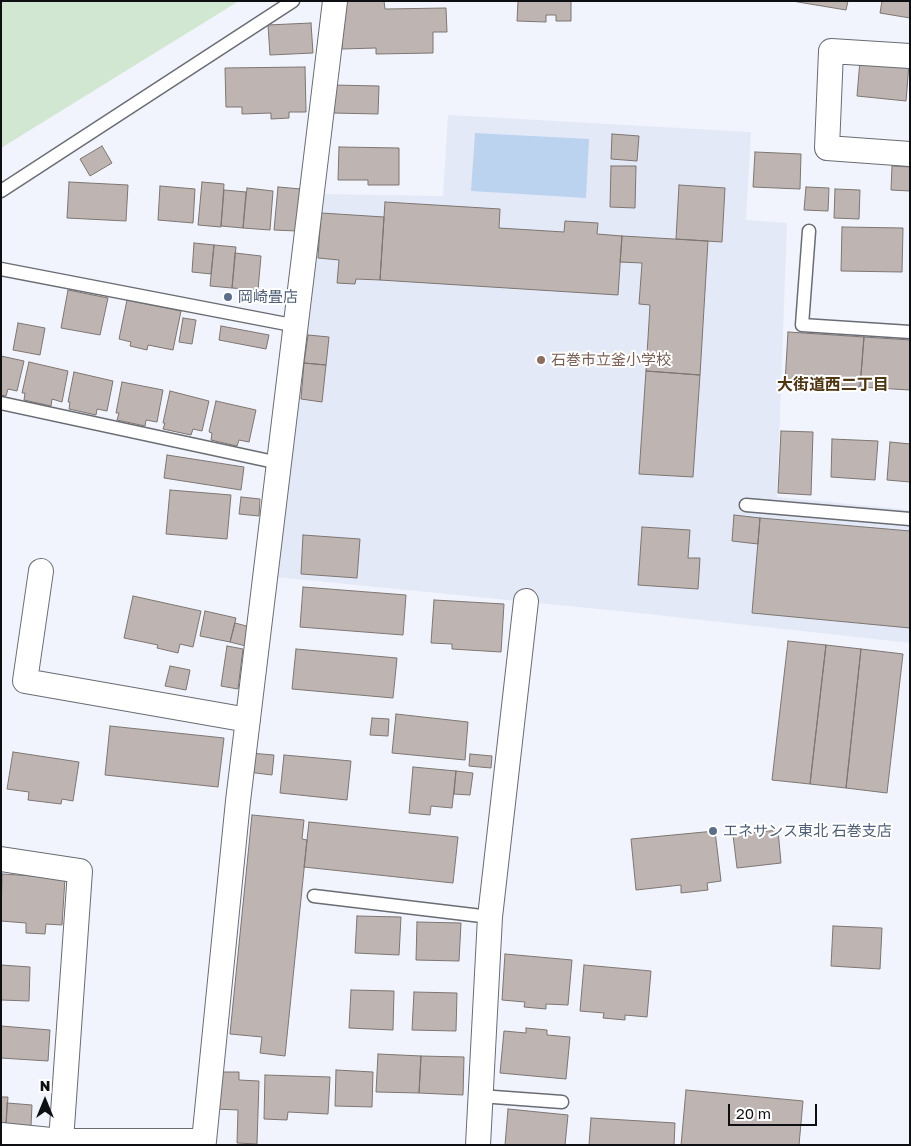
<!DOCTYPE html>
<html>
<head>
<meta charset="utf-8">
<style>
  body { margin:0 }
  #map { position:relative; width:911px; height:1146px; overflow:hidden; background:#f1f4fc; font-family:"Golos Text",sans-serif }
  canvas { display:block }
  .frame { position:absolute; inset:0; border:2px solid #0e0f12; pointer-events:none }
  .north { position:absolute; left:20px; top:1076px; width:50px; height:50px; -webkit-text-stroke:4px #fff; paint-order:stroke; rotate:0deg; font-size:14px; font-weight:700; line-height:20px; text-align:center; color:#0e0f12 }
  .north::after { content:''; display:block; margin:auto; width:18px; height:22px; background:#0e0f12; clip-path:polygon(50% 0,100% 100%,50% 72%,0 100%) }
  .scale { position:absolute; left:728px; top:1104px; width:89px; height:22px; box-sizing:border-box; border:2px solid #0e0f12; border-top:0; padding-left:6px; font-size:15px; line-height:18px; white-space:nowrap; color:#0e0f12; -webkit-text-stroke:4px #fff; paint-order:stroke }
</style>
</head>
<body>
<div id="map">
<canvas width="911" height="1146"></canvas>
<div class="frame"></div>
<div class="north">N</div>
<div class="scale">20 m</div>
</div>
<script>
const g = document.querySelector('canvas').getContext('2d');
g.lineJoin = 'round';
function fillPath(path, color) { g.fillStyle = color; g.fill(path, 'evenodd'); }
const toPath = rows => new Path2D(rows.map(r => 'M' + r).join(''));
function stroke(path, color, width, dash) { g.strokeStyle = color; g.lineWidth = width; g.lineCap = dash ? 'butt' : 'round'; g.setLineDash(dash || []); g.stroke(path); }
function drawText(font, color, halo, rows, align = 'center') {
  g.font = font + ' "Golos Text","Noto Sans JP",sans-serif'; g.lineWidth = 4; g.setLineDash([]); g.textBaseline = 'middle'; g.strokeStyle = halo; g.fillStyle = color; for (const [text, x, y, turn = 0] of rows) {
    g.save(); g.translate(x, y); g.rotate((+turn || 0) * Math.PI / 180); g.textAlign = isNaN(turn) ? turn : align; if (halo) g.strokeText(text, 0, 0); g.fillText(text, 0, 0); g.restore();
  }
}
const built = toPath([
  [448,115,751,132,746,220,787,223,777,497,910,510,910,643,639,613,275,577,320,194,443,196]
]);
const green = toPath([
  [1,1,239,1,1,148]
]);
const water = toPath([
  [475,133,589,139,586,198,471,191]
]);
const building = toPath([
  [341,1,384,1,385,9,446,8,447,32,433,32,433,53,376,54,376,48,342,49,341,1],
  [518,1,571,1,571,21,556,21,556,15,546,15,546,22,517,21,518,1],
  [792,1,848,1,846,10,792,1],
  [882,1,910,1,910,18,880,13,882,1],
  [311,23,313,53,270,55,268,25,311,23],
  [860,60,909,64,906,101,857,96,860,60],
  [305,67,306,112,289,112,289,118,271,119,271,113,242,114,242,107,226,107,225,68,305,67],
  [333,85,379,86,378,114,333,113,333,85],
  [612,134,639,136,637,161,611,159,612,134],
  [102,146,112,163,90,176,80,159,102,146],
  [339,147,399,148,399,185,368,185,368,180,338,180,339,147],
  [755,152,801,154,800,189,753,187,755,152],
  [611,166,636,166,635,208,610,207,611,166],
  [892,166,910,167,910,191,891,190,892,166],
  [69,182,128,185,126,221,67,218,69,182],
  [202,182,224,184,221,227,198,225,202,182],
  [679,185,725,188,722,242,676,239,679,185],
  [160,186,195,189,193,223,158,220,160,186],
  [278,187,301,189,297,231,274,230,278,187],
  [806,187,829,188,828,211,804,210,806,187],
  [247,188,273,191,270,230,243,228,247,188],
  [835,189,860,190,859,219,834,218,835,189],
  [224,190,246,192,243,228,221,226,224,190],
  [385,202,500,209,499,228,564,232,565,221,598,223,597,234,622,236,618,295,380,280,385,202],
  [321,213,384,217,380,280,356,279,355,284,337,283,339,260,318,258,321,213],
  [842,227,903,228,902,272,841,271,842,227],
  [622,236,708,241,700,375,646,371,650,305,639,304,642,263,620,262,622,236],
  [194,243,214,245,211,274,192,272,194,243],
  [214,245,236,247,232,288,210,286,214,245],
  [235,253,261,256,258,290,232,288,235,253],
  [68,290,108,298,100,335,61,328,68,290],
  [127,300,181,311,173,350,148,345,147,350,130,346,131,342,119,339,127,300],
  [183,318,196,320,192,344,179,342,183,318],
  [18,323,45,328,40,355,13,350,18,323],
  [221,326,269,335,266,349,219,340,221,326],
  [788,332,864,337,860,387,785,383,788,332],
  [308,335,329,337,326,365,304,363,308,335],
  [864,337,910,340,910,390,860,387,864,337],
  [1,356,24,361,17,391,8,389,6,396,1,395,1,356],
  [29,362,68,371,62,402,52,399,51,406,24,400,25,393,22,393,29,362],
  [304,363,326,365,322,402,301,399,304,363],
  [646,371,700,375,693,477,639,474,646,371],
  [74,372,113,381,107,411,97,409,96,415,69,409,70,402,68,402,74,372],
  [122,382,163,390,157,422,146,420,145,426,117,420,119,413,116,413,122,382],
  [170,391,209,401,202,431,193,429,191,435,163,429,165,423,163,423,170,391],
  [216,401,256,410,249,442,239,440,237,446,211,440,212,433,209,432,216,401],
  [781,431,813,432,811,495,778,493,781,431],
  [832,439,878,441,875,480,831,477,832,439],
  [890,442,910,444,910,482,887,480,890,442],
  [167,455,244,467,241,490,164,478,167,455],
  [170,490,231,495,227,539,166,534,170,490],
  [241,497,260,499,259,516,239,514,241,497],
  [734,515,760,518,758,544,732,541,734,515],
  [760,518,910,531,910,628,752,613,760,518],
  [642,527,690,530,688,558,700,558,698,589,638,585,642,527],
  [303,535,360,539,357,578,301,574,303,535],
  [303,587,406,595,403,635,300,627,303,587],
  [133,596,201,611,193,647,180,644,178,653,157,648,158,645,124,638,133,596],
  [434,600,504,604,501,652,452,649,452,644,431,643,434,600],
  [205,611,236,618,230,642,200,636,205,611],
  [235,623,250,627,246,646,230,642,235,623],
  [788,641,826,645,810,784,772,780,788,641],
  [826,645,861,649,846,788,810,784,826,645],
  [227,646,243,649,238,689,221,686,227,646],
  [296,649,397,658,393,698,292,689,296,649],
  [861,649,903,654,887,793,846,788,861,649],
  [170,666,190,670,186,690,165,686,170,666],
  [396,714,468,722,465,760,392,753,396,714],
  [372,718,389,719,388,736,370,735,372,718],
  [110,726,224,738,218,787,105,775,110,726],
  [13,752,79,762,73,801,62,799,61,804,28,800,29,792,7,789,13,752],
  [249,753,274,755,272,775,248,772,249,753],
  [470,754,492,756,491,768,469,766,470,754],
  [284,755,351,761,347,800,280,793,284,755],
  [413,767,456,771,452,808,431,806,430,815,409,813,413,767],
  [456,771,473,773,470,795,454,794,456,771],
  [252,815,304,820,302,839,307,840,285,1056,260,1053,262,1037,230,1034,252,815],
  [309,822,458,837,453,883,304,867,309,822],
  [778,830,781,863,737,868,733,835,778,830],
  [715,831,721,881,707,883,708,890,681,893,681,885,636,890,631,839,715,831],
  [2,874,65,878,62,925,46,924,45,934,26,933,26,923,1,921,2,874],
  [357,916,401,917,399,955,355,953,357,916],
  [417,922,461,923,459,961,416,960,417,922],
  [833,926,882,928,880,969,831,966,833,926],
  [505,954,572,960,568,1005,546,1004,546,1009,524,1007,525,1002,502,1000,505,954],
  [1,965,30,967,29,1001,1,1000,1,965],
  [584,965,651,971,647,1017,625,1015,625,1020,603,1018,604,1013,580,1011,584,965],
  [351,990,394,991,393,1030,349,1028,351,990],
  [414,992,457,993,456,1031,412,1030,414,992],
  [1,1026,50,1030,48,1061,1,1058,1,1026],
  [526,1028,547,1030,547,1035,570,1037,566,1079,500,1073,504,1031,526,1033,526,1028],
  [378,1054,421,1056,419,1093,376,1092,378,1054],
  [421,1056,464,1057,463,1095,419,1093,421,1056],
  [336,1070,373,1072,372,1107,335,1106,336,1070],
  [222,1072,239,1072,239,1080,259,1081,257,1144,237,1143,238,1110,215,1109,216,1079,222,1079,222,1072],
  [265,1075,330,1077,328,1114,288,1112,287,1120,264,1119,265,1075],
  [686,1090,803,1101,799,1145,681,1145,686,1090],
  [1,1097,8,1097,6,1125,1,1124,1,1097],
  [7,1103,32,1105,31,1126,6,1125,7,1103],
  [508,1109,568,1115,565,1145,505,1145,508,1109],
  [591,1118,675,1123,674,1145,589,1145,591,1118]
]);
const service = toPath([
  [1,191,293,1],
  [809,231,802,325,910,332],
  [1,269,297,326],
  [1,403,279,463],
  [746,505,910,519],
  [314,896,490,917],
  [480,1096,562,1102]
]);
const minor = toPath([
  [910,56,831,51,827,148,910,154],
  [41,571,25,681,248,720],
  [1,859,80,871,61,1141,1,1135],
  [61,1145,61,1141,204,1141,238,801,335,1],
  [478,1145,490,917,526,601]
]);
const markers = [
  [228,297,5,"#5c6f8a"],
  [541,360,5,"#8d6e63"],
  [713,831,5,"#5c6f8a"]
];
const serviceNames = [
  ["岡崎畳店",238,297],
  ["エネサンス東北 石巻支店",723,831]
];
const educationNames = [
  ["石巻市立釜小学校",551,360]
];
const neighbourhoodNames = [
  ["大街道西二丁目",833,385]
];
fillPath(built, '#e4e9f8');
fillPath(green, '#d1e7d2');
fillPath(water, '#bcd3f0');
fillPath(building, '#beb5b2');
stroke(building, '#7d7572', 1);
stroke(service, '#6a6c73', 15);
stroke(minor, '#6a6c73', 26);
stroke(service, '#fff', 12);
stroke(minor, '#fff', 24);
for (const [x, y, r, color] of markers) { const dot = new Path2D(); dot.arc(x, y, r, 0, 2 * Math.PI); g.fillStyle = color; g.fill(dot); stroke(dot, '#fff', 2); }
drawText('15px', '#4e5e75', '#fff', serviceNames, 'left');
drawText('15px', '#785e54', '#fff', educationNames, 'left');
drawText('bold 16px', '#4d3512', '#fff', neighbourhoodNames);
</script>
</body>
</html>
